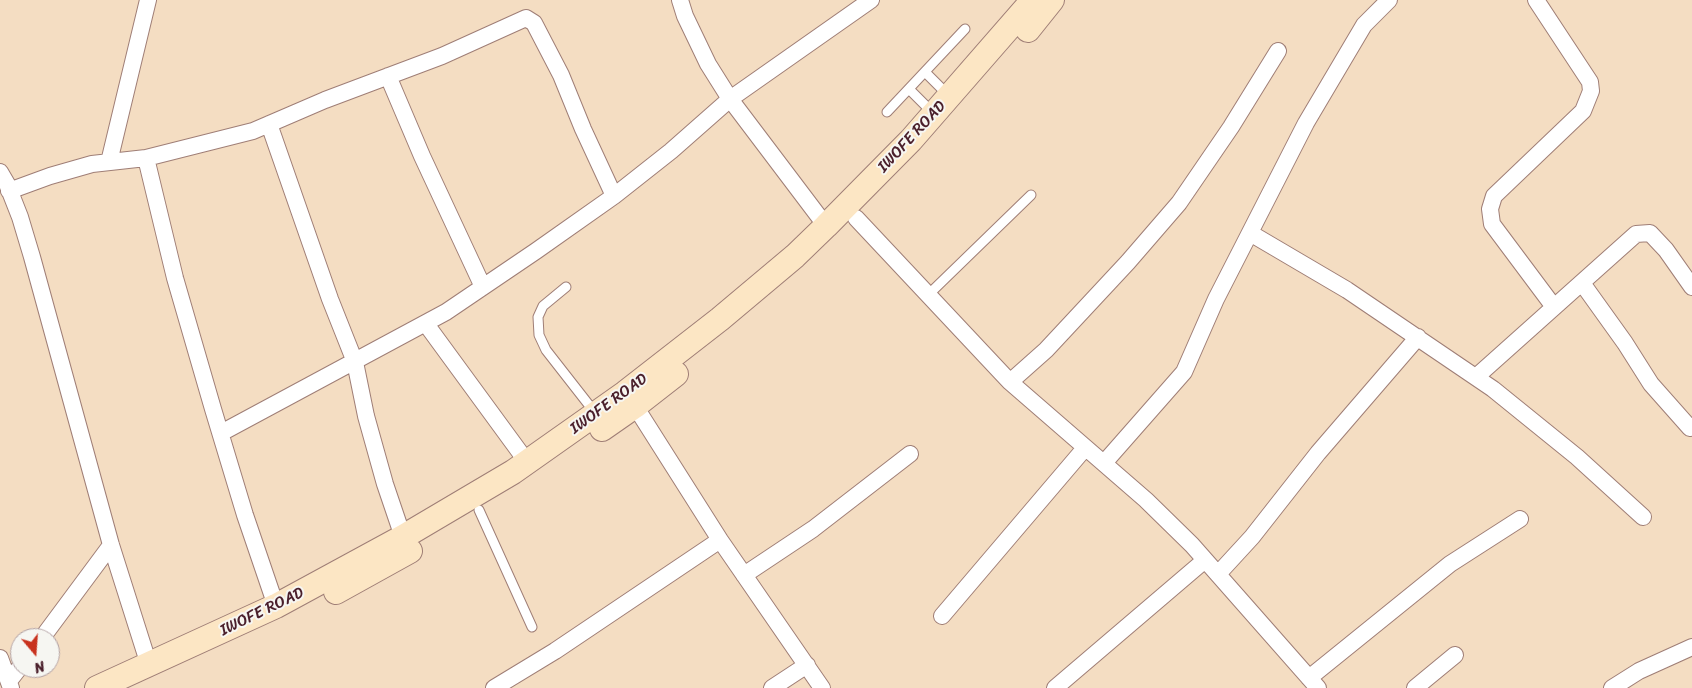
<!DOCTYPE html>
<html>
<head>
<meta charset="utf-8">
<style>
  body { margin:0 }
  #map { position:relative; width:1692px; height:688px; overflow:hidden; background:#f4ddc2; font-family:Sriracha,sans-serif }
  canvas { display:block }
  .north { position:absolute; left:10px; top:628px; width:50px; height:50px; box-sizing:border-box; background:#f6f6f2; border:1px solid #b1a0a2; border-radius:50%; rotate:162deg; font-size:14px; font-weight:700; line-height:20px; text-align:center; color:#4a1f2b }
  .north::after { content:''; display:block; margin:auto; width:18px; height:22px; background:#c8321e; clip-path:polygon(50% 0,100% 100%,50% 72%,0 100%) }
</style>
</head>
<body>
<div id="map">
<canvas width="1692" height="688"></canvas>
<div class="north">N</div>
</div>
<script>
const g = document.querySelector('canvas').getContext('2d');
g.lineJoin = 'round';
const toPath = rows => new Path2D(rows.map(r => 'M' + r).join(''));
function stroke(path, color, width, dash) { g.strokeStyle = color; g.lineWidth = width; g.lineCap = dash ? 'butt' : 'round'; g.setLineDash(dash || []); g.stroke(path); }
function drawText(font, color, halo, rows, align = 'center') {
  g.font = font + ' Sriracha,sans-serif'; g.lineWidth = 4; g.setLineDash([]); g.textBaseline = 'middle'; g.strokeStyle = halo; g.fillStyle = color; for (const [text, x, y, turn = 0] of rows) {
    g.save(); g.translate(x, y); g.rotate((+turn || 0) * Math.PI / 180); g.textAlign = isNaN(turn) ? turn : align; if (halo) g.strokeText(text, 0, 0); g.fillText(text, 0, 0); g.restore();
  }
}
const lane = toPath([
  [925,72,949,96],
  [909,89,933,113],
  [887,112,965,29],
  [566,287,543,306,538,317,539,335,546,350,596,414],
  [928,295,1031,195],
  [479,510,532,627]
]);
const street = toPath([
  [680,0,685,16,708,64,730,99,826,226],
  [1536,0,1590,82,1591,91,1583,111,1494,196,1490,209,1492,224,1554,307],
  [388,76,422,156,483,287],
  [269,124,330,299,355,362,366,416,385,484,403,537],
  [146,158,175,278,213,409,245,515,276,606],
  [109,162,148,0],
  [0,172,7,184,20,217,32,257,111,545,149,665],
  [9,191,50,176,92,164,146,158,253,131,325,100,442,56,526,18,534,23,561,75,583,129,614,196],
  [856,218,1010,382,1146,500,1192,545,1318,688],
  [1250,233,1347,290,1493,389,1577,457,1643,517],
  [1582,283,1625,343,1651,384,1690,428],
  [426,324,527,462],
  [1476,377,1636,234,1650,233,1666,250,1692,287],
  [1010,382,1046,350,1128,262,1179,203,1231,127,1278,51],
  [635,406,720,540,822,688],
  [221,433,446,312,536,251,614,196,671,151,730,99,871,0],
  [1104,463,1184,372,1216,299,1306,123,1364,25,1389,0],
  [1218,574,1252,537,1318,453,1418,337],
  [744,575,813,529,910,454],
  [942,616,1085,448],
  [42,638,111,545],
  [0,658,11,688],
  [1309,678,1450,564,1520,519],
  [9,681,20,667],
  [494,688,555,651,720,540],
  [772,688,807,665],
  [1055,688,1205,560],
  [1415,688,1455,655],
  [1612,688,1639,671,1692,647]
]);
const secondary = toPath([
  [1028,30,1052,0],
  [602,429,635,406,676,374],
  [336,592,410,551],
  [97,688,276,606,403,537,513,472,625,393,720,319,795,256,826,226,911,140,1033,0]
]);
const streetNames = [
  ["IWOFE ROAD",912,137,-47],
  ["IWOFE ROAD",609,404,-36],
  ["IWOFE ROAD",262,612,-26]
];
stroke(lane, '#9f7e76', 11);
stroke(street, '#9f7e76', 18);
stroke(secondary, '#9f7e76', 26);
stroke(lane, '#fff', 9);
stroke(street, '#fff', 16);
stroke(secondary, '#fce6c4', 24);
drawText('16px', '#4a1f2b', '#f6f6f2', streetNames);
</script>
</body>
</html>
